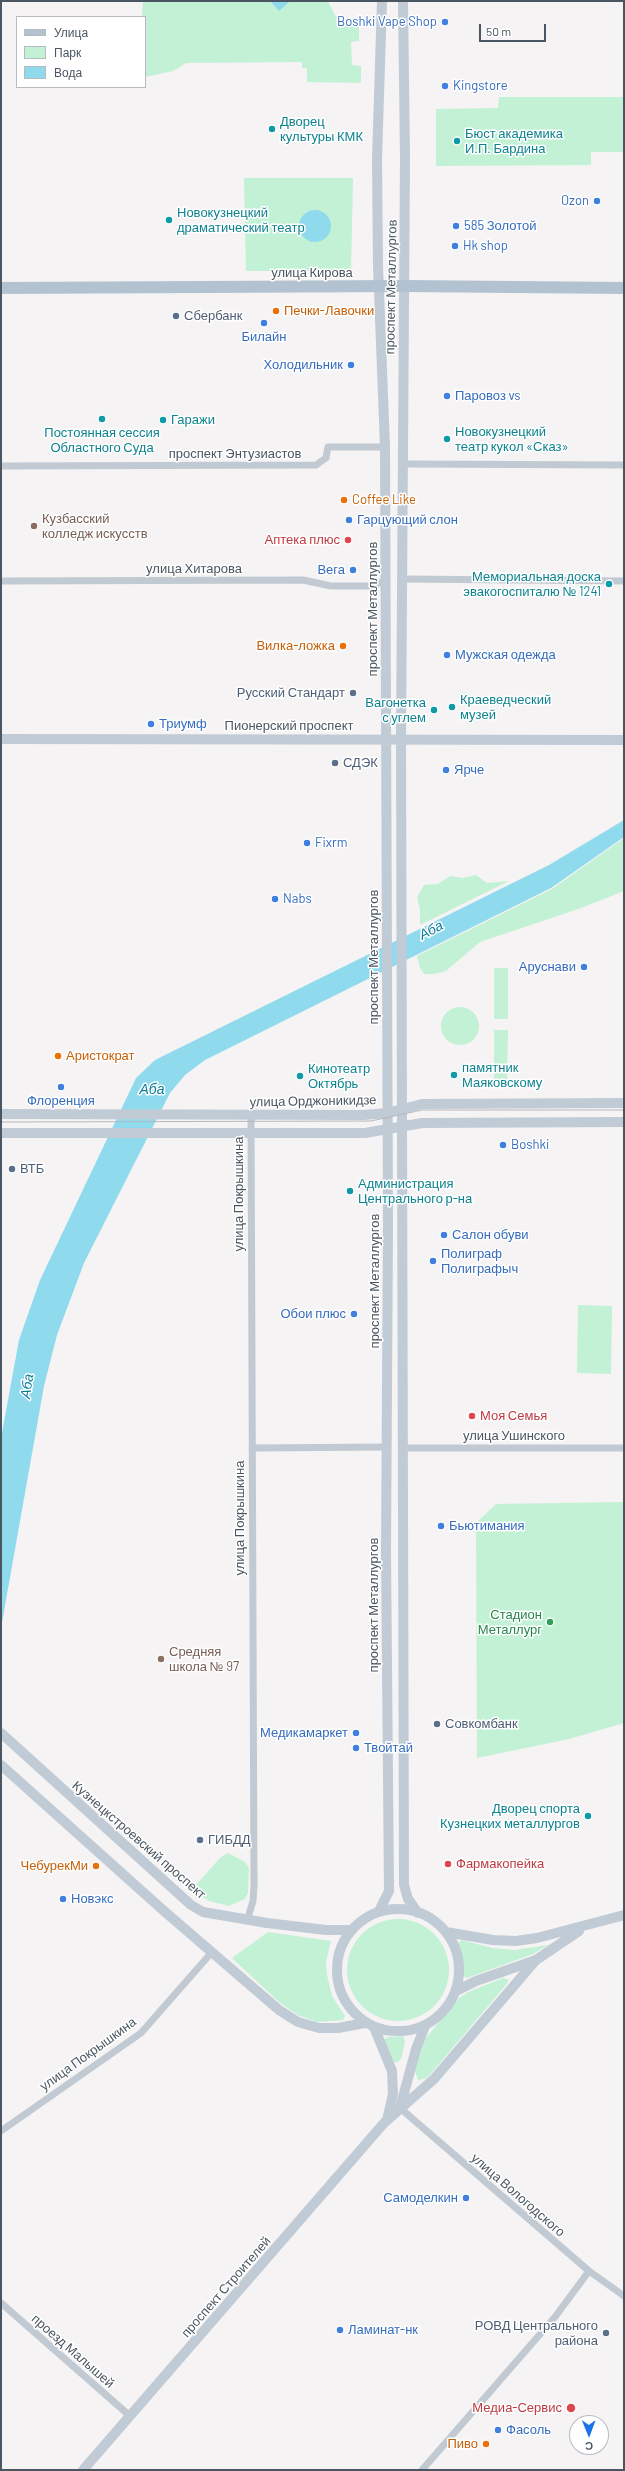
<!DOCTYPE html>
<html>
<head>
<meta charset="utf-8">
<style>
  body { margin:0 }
  #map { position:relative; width:625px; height:2471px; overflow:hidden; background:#f5f3f3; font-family:Barlow,sans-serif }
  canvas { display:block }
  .frame { position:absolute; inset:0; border:2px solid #4a5661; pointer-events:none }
  .legend { position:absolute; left:16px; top:16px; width:130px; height:72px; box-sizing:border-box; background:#fff; border:1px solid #b7bbc0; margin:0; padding:5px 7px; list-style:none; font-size:12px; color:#4a5661 }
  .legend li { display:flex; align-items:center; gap:8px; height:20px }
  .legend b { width:20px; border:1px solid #b7bbc0 }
  .north { position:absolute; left:569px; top:2415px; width:40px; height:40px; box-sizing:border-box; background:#fff; border:1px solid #b7bbc0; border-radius:50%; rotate:179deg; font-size:11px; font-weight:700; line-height:16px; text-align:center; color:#4a5661 }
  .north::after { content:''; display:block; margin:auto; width:14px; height:18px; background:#1a73e8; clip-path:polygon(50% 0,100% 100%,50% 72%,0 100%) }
  .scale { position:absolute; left:479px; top:24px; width:67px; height:18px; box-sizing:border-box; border:2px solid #4a5661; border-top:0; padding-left:5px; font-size:12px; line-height:14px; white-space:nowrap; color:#4a5661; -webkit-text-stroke:3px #fff; paint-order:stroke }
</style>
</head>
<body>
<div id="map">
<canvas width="625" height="2471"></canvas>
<div class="frame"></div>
<ul class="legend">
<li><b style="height:5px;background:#b3c2d1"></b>Улица</li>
<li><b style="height:11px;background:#c3f1d5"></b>Парк</li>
<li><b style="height:11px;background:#90daee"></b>Вода</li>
</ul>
<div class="north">С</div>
<div class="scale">50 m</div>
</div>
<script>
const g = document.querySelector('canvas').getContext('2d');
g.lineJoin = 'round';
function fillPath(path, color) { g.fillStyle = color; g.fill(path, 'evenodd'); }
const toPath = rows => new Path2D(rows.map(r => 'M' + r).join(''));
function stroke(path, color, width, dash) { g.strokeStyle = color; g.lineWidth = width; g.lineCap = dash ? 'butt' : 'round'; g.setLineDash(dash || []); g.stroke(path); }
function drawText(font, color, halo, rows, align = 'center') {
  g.font = font + ' Barlow,sans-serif'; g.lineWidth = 3; g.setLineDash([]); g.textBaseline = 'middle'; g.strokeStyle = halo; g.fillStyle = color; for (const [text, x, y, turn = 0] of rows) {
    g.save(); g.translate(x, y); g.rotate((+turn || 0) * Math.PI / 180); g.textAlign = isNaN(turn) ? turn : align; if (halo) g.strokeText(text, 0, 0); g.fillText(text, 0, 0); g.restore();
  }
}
const green = toPath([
  [143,1,328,1,335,15,342,19,359,21,359,41,351,42,352,65,361,66,361,83,307,82,307,68,302,68,302,62,186,63,173,71,145,77,145,17,142,17],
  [499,97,624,97,624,152,591,152,591,165,436,166,436,109,498,108],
  [244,178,353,178,351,271,246,271],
  [624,838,624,891,581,908,480,942,446,971,434,974,424,974,420,968,417,956,552,889],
  [476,875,487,883,509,881,420,925,420,909,417,898,424,885,437,884,451,876,462,878],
  [494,968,508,968,508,1019,494,1019],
  '441 1026a19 19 0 1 1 38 0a19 19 0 1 1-38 0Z',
  [494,1030,508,1030,507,1081,494,1081],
  [578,1305,612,1306,611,1374,577,1373],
  [624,1502,624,1723,569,1739,477,1758,476,1523,496,1504],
  [228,1853,245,1862,249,1868,248,1893,245,1899,229,1906,209,1901,194,1891,194,1887,220,1858],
  '347 1970a51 51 0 1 1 102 0a51 51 0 1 1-102 0Z',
  [268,1932,331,1941,326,1962,327,1975,332,1996,345,2016,343,2020,317,2022,298,2015,280,2003,232,1958],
  [462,1940,492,1948,514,1950,548,1945,533,1954,467,1978,462,1975,462,1956,458,1943],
  [503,1978,509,1980,506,1985,427,2078,418,2080,415,2071,421,2045,425,2039,459,1998,468,1992],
  [403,2036,405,2042,401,2059,396,2063,393,2061,383,2040,388,2037]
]);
const water = toPath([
  [270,1,290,1,279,11],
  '299 226a16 16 0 1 1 32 0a16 16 0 1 1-32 0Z',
  [624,820,624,837,551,888,205,1060,185,1075,170,1093,84,1263,57,1335,44,1386,1,1628,1,1438,19,1340,40,1280,136,1078,155,1060,549,865]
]);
const street = toPath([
  [403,464,624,465],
  [1,466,316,465,326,458,328,447,385,447],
  [404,579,624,581],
  [1,581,303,580,331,586,370,586,386,581],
  [252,1448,387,1447],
  [403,1448,624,1448],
  [247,1921,253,1901,254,1886,251,1115],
  [400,2108,589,2271,624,2296],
  [1,2131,141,2033,212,1952],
  [1,2303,130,2416],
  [422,2470,555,2317,589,2271]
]);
const secondary = toPath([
  [403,1,405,158,401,740,404,1885,408,1899,418,1913],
  [1,739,624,740],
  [1,1114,364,1115,387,1113,422,1104,624,1103],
  [1,1133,365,1133,422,1123,624,1122],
  [1,1733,191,1905,203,1912,267,1923,326,1930,352,1930],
  [1,1765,164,1911,279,2010,298,2022,319,2028,338,2028,365,2023],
  '337 1970a61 61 0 1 1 122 0a61 61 0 1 1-122 0Z',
  [379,1911,389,1891,386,1551,388,1224,385,447,378,266,377,159,382,1],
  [446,1932,493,1940,516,1941,537,1938,624,1915],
  [456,1991,476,1981,536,1960,579,1931],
  [374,2027,392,2071,393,2094,387,2120],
  [400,2108,416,2049,425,2026],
  [83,2470,384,2123,434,2079,536,1960]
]);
const primary = toPath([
  [1,288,404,286,624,288]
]);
const tram = toPath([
  [1,1122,371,1121,422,1110,624,1110]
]);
const markers = [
  [445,22,4,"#3f7fe0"],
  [445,86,4,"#3f7fe0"],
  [272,129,4,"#0f9aa8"],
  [457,141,4,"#0f9aa8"],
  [597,201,4,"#3f7fe0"],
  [169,220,4,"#0f9aa8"],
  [456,226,4,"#3f7fe0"],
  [455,246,4,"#3f7fe0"],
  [276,311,4,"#e8710a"],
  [176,316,4,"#5c6f8a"],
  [264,323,4,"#3f7fe0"],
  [351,365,4,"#3f7fe0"],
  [447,396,4,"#3f7fe0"],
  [102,419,4,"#0f9aa8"],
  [163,420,4,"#0f9aa8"],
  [447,439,4,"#0f9aa8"],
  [344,500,4,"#e8710a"],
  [349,520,4,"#3f7fe0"],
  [34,526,4,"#8d6e63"],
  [348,540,4,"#e0444e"],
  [353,570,4,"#3f7fe0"],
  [609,584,4,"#0f9aa8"],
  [343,646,4,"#e8710a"],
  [447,655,4,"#3f7fe0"],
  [353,693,4,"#5c6f8a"],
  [452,707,4,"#0f9aa8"],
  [434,710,4,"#0f9aa8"],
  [151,724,4,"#3f7fe0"],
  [335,763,4,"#5c6f8a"],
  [446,770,4,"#3f7fe0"],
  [307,843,4,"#3f7fe0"],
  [275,899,4,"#3f7fe0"],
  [584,967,4,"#3f7fe0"],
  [58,1056,4,"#e8710a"],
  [454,1075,4,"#0f9aa8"],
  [300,1076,4,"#0f9aa8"],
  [61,1087,4,"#3f7fe0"],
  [503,1145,4,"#3f7fe0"],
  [12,1169,4,"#5c6f8a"],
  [350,1191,4,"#0f9aa8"],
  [444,1235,4,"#3f7fe0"],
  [433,1261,4,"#3f7fe0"],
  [354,1314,4,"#3f7fe0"],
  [472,1416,4,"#e0444e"],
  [441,1526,4,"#3f7fe0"],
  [550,1622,4,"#2e9e5b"],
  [161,1659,4,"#8d6e63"],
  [437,1724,4,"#5c6f8a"],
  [356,1733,4,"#3f7fe0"],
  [356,1748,4,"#3f7fe0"],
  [588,1816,4,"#0f9aa8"],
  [200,1840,4,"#5c6f8a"],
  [448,1864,4,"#e0444e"],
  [96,1866,4,"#e8710a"],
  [63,1899,4,"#3f7fe0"],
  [466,2198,4,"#3f7fe0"],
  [340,2330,4,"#3f7fe0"],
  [606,2333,4,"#5c6f8a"],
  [571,2408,5,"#e0444e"],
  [498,2430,4,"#3f7fe0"],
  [486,2444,4,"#e8710a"]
];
const shopNames = [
  ["Boshki Vape Shop",437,22,"right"],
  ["Kingstore",453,86],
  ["Ozon",589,201,"right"],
  ["585 Золотой",464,226],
  ["Hk shop",463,246],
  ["Билайн",264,337,"center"],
  ["Холодильник",343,365,"right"],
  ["Паровоз vs",455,396],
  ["Гарцующий слон",357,520],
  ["Вега",345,570,"right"],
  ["Мужская одежда",455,655],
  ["Триумф",159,724],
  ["Ярче",454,770],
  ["Fixrm",315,843],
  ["Nabs",283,899],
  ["Аруснави",576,967,"right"],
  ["Флоренция",61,1101,"center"],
  ["Boshki",511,1145],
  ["Салон обуви",452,1235],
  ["Полиграф",441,1254],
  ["Полиграфыч",441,1269],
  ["Обои плюс",346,1314,"right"],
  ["Бьютимания",449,1526],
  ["Медикамаркет",348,1733,"right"],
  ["Твойтай",364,1748],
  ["Новэкс",71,1899],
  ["Самоделкин",458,2198,"right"],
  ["Ламинат-нк",348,2330],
  ["Фасоль",506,2430]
];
const cultureNames = [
  ["Дворец",280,122],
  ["культуры КМК",280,137],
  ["Бюст академика",465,134],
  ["И.П. Бардина",465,149],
  ["Новокузнецкий",177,213],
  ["драматический театр",177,228],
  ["Гаражи",171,420],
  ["Новокузнецкий",455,432],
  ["театр кукол «Сказ»",455,447],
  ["Постоянная сессия",102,433,"center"],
  ["Областного Суда",102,448,"center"],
  ["Мемориальная доска",601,577,"right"],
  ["эвакогоспиталю № 1241",601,592,"right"],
  ["Краеведческий",460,700],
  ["музей",460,715],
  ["Вагонетка",426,703,"right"],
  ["с углем",426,718,"right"],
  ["памятник",462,1068],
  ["Маяковскому",462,1083],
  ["Кинотеатр",308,1069],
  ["Октябрь",308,1084],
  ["Администрация",358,1184],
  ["Центрального р-на",358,1199],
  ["Дворец спорта",580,1809,"right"],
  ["Кузнецких металлургов",580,1824,"right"]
];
const streetNames = [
  ["улица Кирова",312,273],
  ["проспект Металлургов",391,287,-89],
  ["проспект Энтузиастов",235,454],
  ["улица Хитарова",194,569],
  ["проспект Металлургов",373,609,-90],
  ["Пионерский проспект",289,726],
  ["проспект Металлургов",374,957,-90],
  ["улица Орджоникидзе",313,1101,-1],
  ["улица Покрышкина",239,1194,-90],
  ["проспект Металлургов",375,1281,-90],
  ["улица Ушинского",514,1436],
  ["улица Покрышкина",240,1518,-90],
  ["проспект Металлургов",374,1605,-90],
  ["Кузнецкстроевский проспект",139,1840,41],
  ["улица Покрышкина",88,2054,-36],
  ["улица Вологодского",518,2195,41],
  ["проспект Строителей",226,2287,-49],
  ["проезд Малышей",73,2351,41]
];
const foodNames = [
  ["Печки-Лавочки",284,311],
  ["Coffee Like",352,500],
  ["Вилка-ложка",335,646,"right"],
  ["Аристократ",66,1056],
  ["ЧебурекМи",88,1866,"right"],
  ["Пиво",478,2444,"right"]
];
const serviceNames = [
  ["Сбербанк",184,316],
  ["Русский Стандарт",345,693,"right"],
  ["СДЭК",343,763],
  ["ВТБ",20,1169],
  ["Совкомбанк",445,1724],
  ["ГИБДД",208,1840],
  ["РОВД Центрального",598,2326,"right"],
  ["района",598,2341,"right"]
];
const educationNames = [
  ["Кузбасский",42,519],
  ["колледж искусств",42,534],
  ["Средняя",169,1652],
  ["школа № 97",169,1667]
];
const healthNames = [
  ["Аптека плюс",340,540],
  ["Моя Семья",480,1416,"left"],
  ["Фармакопейка",456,1864,"left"],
  ["Медиа-Сервис",562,2408]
];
const leisureNames = [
  ["Стадион",542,1615],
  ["Металлург",542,1630]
];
const waterNames = [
  ["Аба",431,930,-28],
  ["Аба",152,1089],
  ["Аба",27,1386,-81]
];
fillPath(green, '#c3f1d5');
fillPath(water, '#90daee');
stroke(street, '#c1cad2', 7);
stroke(secondary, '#c1cbd6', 10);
stroke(primary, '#b3c2d1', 12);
stroke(tram, '#b5b8bd', 1);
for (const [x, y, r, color] of markers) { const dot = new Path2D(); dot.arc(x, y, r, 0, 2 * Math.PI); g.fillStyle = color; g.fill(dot); stroke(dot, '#fff', 1.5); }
drawText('13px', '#366cbe', '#fff', shopNames, 'left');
drawText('13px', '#0d838f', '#fff', cultureNames, 'left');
drawText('13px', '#4a5661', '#fff', streetNames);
drawText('13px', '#c56008', '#fff', foodNames, 'left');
drawText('13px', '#4e5e75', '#fff', serviceNames, 'left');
drawText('13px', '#785e54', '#fff', educationNames, 'left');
drawText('13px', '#be3a42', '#fff', healthNames, 'right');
drawText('13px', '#27864d', '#fff', leisureNames, 'right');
drawText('italic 14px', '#0c7c9b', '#fff', waterNames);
</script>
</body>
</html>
